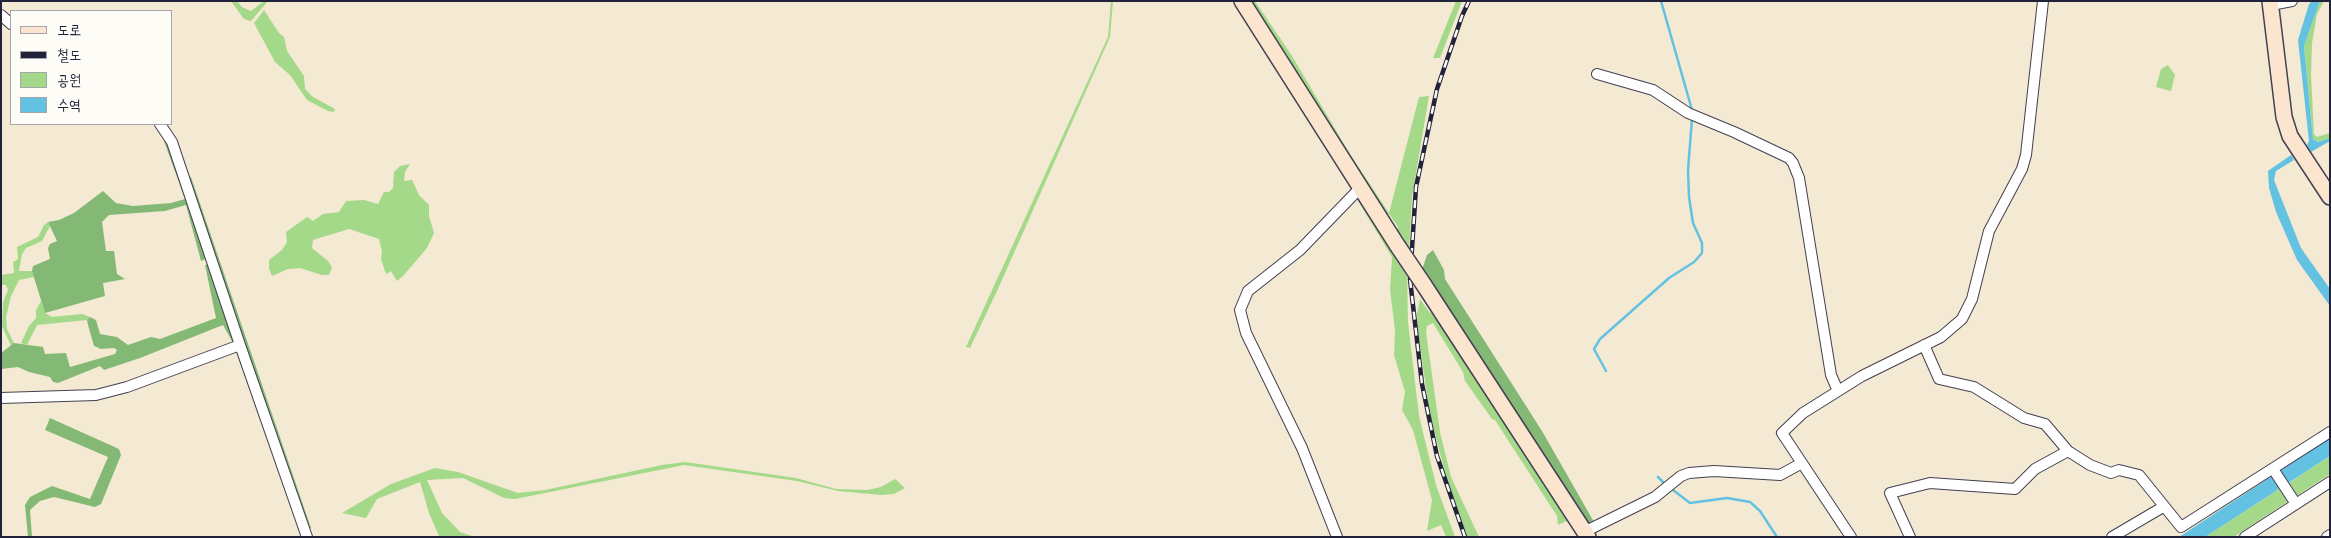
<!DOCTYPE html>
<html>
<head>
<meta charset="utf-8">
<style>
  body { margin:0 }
  #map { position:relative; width:2331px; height:538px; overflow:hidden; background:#f4e9d3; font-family:"Patrick Hand","Poor Story",sans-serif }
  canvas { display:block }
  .frame { position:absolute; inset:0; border:2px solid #22223b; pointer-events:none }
  .legend { position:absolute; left:10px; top:10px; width:162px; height:115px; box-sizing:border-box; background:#fdfcf7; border:1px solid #a5a5ac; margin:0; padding:6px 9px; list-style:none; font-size:15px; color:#22223b }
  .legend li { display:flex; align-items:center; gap:10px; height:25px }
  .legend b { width:25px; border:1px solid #a5a5ac }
</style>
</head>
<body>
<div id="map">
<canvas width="2331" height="538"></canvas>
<div class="frame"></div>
<ul class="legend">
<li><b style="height:6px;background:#fbe5cf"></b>도로</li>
<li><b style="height:6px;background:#22223b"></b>철도</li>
<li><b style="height:14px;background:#a4d989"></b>공원</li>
<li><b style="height:14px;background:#63c2e1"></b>수역</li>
</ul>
</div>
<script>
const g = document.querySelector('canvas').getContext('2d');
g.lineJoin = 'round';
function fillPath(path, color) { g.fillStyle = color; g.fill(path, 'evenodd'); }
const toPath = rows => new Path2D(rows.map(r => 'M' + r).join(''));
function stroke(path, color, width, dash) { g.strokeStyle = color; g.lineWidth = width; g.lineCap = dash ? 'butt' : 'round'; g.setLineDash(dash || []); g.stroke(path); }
const green = toPath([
  [231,1,237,1,242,7,251,11,264,1,268,1,251,21,244,19],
  [1111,1,1113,1,1110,37,997,291,970,348,966,347,1108,37],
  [1247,1,1255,1,1292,56,1350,154,1389,213,1419,97,1429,96,1412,197,1409,249,1397,230,1398,227,1389,214,1386,215],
  [1456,1,1462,1,1440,58,1433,58],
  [2320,1,2324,1,2317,14,2312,43,2311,75,2314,134,2317,137,2330,133,2330,138,2320,142,2313,139,2304,46],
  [264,10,279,33,284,37,287,51,304,76,305,89,313,97,335,109,334,112,328,111,307,100,290,75,275,62,254,23],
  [2168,65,2175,75,2171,91,2156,87,2161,69],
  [410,164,405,172,404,181,412,180,419,195,429,205,429,216,434,233,427,248,403,276,397,281,391,271,387,274,385,271,381,259,382,251,379,239,349,229,313,240,312,248,328,261,332,267,329,275,322,275,300,268,288,269,272,276,269,269,269,260,282,250,287,242,286,232,307,217,313,221,323,214,339,212,346,201,364,200,378,204,384,192,389,192,393,188,394,172,400,166],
  [1358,201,1365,202,1407,272,1408,322,1419,416,1436,485,1455,537,1446,537,1441,525,1427,531,1432,500,1413,430,1402,410,1405,392,1394,355,1395,330,1390,290,1392,257],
  [48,222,50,226,42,241,26,248,22,254,19,271,32,271,34,277,19,280,11,296,6,317,7,329,14,343,11,346,2,326,3,302,8,290,6,285,1,285,1,275,14,273,13,262,18,259,17,247,38,237,44,225],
  [1420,299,1430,313,1434,312,1569,520,1558,525,1557,516,1495,420,1492,419,1465,381,1463,372,1433,323,1427,326,1426,332,1440,432,1451,477,1479,537,1467,537,1445,473,1429,410,1418,331,1417,314],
  [41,301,45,313,52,317,82,314,90,317,87,320,37,325,27,345,21,343,29,326,36,318,36,310],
  [2330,456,2330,474,2295,497,2286,485],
  [685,462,796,478,836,489,867,490,881,487,895,479,905,488,894,494,882,495,838,491,797,481,684,465,515,499,504,498,463,478,427,480,442,513,460,532,475,537,439,536,429,513,420,482,377,499,366,518,342,513,391,484,435,468,458,472,518,493,545,490,662,465],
  [2281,488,2287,502,2234,537,2205,537]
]);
const forest = toPath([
  [160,130,163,130,208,258,201,261,186,205,165,211,109,215,102,222,106,251,114,251,117,274,125,279,103,283,105,296,45,313,32,271,33,266,50,259,48,248,50,244,57,241,48,222,59,220,74,213,103,191,116,203,133,206,171,203,185,199],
  [191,177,311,528,306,528,188,180],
  [1433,250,1444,270,1445,279,1542,431,1594,522,1586,527,1422,270,1427,255],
  [210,264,236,341,233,343,223,325,140,358,104,370,100,366,58,383,53,382,50,377,29,372,18,367,1,369,1,353,14,343,43,347,45,354,66,353,70,367,115,354,117,350,114,348,101,349,94,346,88,325,87,320,90,317,96,320,100,334,117,337,128,345,151,337,160,339,216,318,205,265],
  [50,418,119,449,121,455,101,504,95,507,54,497,40,501,30,510,32,537,28,537,25,505,30,497,52,486,90,499,108,457,45,430]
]);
const water = toPath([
  [2312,1,2320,1,2304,46,2313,139,2319,142,2330,138,2330,141,2311,152,2307,145,2309,141,2298,40,2309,4],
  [2291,155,2294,160,2276,171,2274,180,2301,248,2330,289,2330,306,2297,260,2276,212,2269,188,2268,171],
  [2330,438,2330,456,2205,537,2179,537]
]);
const stream = toPath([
  [1661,1,1692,110],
  [1606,371,1594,349,1600,339,1669,278,1694,262,1702,253,1702,243,1693,223,1689,197,1688,170,1692,119],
  [1658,477,1664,483],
  [1673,490,1690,503,1727,498,1750,502,1760,511,1777,537]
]);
const street = toPath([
  [2271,5,2292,1],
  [1,15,11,24],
  [1597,74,1653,90,1688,113,1734,132,1789,158,1793,163,1799,178,1831,375,1838,391],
  [160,124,172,142,240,345,307,537],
  [1924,345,1939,379,1974,387,2024,418,2045,424,2068,451,2090,465,2111,473,2119,470,2139,475,2181,527,2330,432],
  [1,398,96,395,127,387,240,345],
  [2273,469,2296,504],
  [1584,532,1655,497,1681,476,1689,473,1714,471,1780,475,1802,463],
  [1337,537,1302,448,1246,333,1240,310,1248,291,1300,250,1361,187],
  [1851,537,1782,433,1803,413,1862,376,1941,337,1962,319,1972,299,1989,231,2022,169,2026,155,2043,1],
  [1910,537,1890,493,1930,483,2015,489,2035,469,2068,451],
  [2112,537,2163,507],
  [2245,537,2330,482],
  [2327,537,2330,535]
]);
const secondary = toPath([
  [1242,1,1397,245],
  [2270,1,2284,117,2290,136,2330,197],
  [1424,285,1588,537]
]);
const rail = toPath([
  [1465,537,1437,456,1422,384,1410,279,1416,187,1437,89,1462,16,1469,1]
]);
const secondaryBridge = toPath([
  [1397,245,1424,285]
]);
fillPath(green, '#a4d989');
fillPath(forest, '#83b975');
fillPath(water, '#63c2e1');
stroke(stream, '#63c2e1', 2.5);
stroke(street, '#424052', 12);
stroke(secondary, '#424052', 18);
stroke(street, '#fff', 10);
stroke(secondary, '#fbe5cf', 15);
stroke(rail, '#22223b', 4.5);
stroke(rail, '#fdfcf7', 2.5, [8]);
stroke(secondaryBridge, '#424052', 18, []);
stroke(secondaryBridge, '#fbe5cf', 15);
</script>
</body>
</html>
